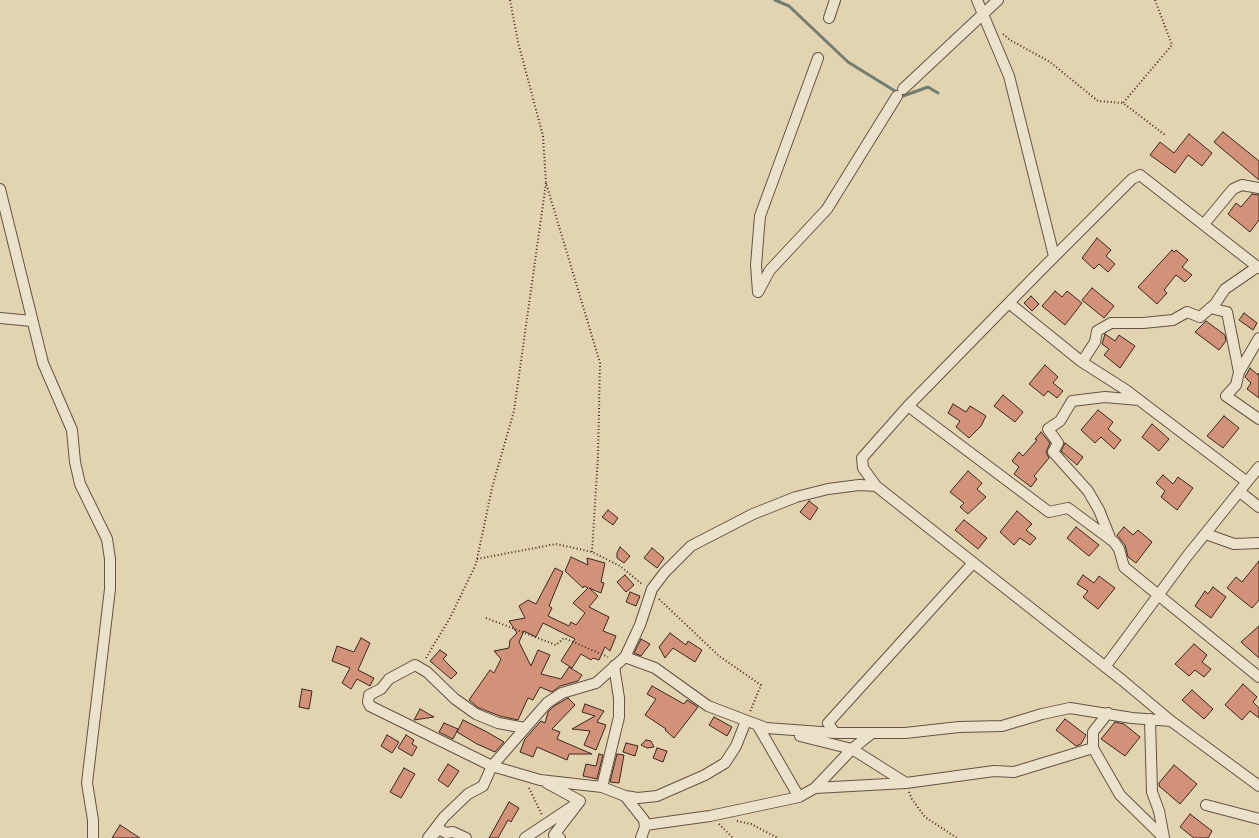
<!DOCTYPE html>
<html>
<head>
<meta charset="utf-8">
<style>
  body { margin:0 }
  canvas { display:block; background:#e2d3b1 }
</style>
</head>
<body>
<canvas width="1259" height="838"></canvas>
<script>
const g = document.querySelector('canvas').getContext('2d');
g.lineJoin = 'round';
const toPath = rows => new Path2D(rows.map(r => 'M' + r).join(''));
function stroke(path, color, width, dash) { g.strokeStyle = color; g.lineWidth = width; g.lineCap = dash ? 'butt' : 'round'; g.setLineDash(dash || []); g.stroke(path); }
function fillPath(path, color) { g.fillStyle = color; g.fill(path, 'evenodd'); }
const stream = toPath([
  [775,0,789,6,848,62,903,96,928,87,938,93]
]);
const building = toPath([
  [1223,132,1259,161,1259,180,1214,142,1223,132],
  [1189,134,1212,153,1202,166,1188,155,1175,173,1150,155,1160,142,1174,153,1189,134],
  [1252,194,1259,195,1259,220,1250,232,1228,214,1236,203,1241,207,1252,194],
  [1097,238,1111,250,1106,256,1115,264,1108,272,1099,264,1094,269,1082,258,1097,238],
  [1172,250,1174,252,1176,250,1188,260,1182,267,1192,275,1185,282,1176,275,1164,290,1167,293,1157,304,1138,287,1172,250],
  [1092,288,1114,306,1104,318,1082,300,1092,288],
  [1055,291,1062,297,1067,291,1082,303,1065,325,1042,306,1055,291],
  [1031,296,1039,304,1032,311,1024,303,1031,296],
  [1244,313,1257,323,1253,330,1239,320,1244,313],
  [1206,321,1225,335,1226,341,1219,350,1195,332,1206,321],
  [1105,334,1115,341,1119,335,1135,346,1120,368,1104,355,1109,349,1102,344,1105,334],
  [1045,365,1058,377,1053,383,1063,391,1057,398,1048,391,1044,396,1029,384,1045,365],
  [1250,368,1258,375,1259,373,1259,398,1247,389,1251,383,1245,377,1250,368],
  [1003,395,1023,412,1015,422,994,406,1003,395],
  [953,404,966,412,970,406,986,416,981,426,969,438,956,427,960,421,948,413,953,404],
  [1098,410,1113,422,1108,429,1121,440,1114,449,1101,437,1095,443,1081,430,1098,410],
  [1224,416,1239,428,1223,448,1207,436,1224,416],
  [1152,424,1169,439,1159,451,1142,437,1152,424],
  [1041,432,1050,443,1046,452,1049,458,1034,476,1037,479,1031,487,1014,474,1019,467,1012,461,1019,452,1023,456,1037,440,1035,439,1041,432],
  [1065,443,1083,457,1077,465,1061,451,1065,443],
  [968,471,982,483,977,489,986,497,968,514,960,507,964,503,950,492,968,471],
  [1163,475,1173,484,1178,477,1193,488,1177,510,1161,497,1165,491,1156,483,1163,475],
  [809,501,818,508,810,520,800,512,809,501],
  [608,510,618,518,613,525,602,517,608,510],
  [1017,511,1032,524,1026,530,1036,538,1030,545,1020,538,1014,545,1000,532,1017,511],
  [964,520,987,538,978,549,955,530,964,520],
  [1076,527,1099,545,1089,556,1067,538,1076,527],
  [1124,527,1133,535,1138,530,1152,542,1136,563,1128,557,1125,545,1117,535,1124,527],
  [620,547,630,556,624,563,617,558,617,553,620,547],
  [652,548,664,558,657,568,644,558,652,548],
  [571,557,588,565,587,558,605,563,601,582,604,583,601,593,589,588,598,596,589,607,609,617,603,631,616,636,610,651,605,647,599,660,593,658,591,660,581,654,572,668,561,661,575,639,543,623,536,637,524,631,519,642,531,666,538,650,550,655,541,674,561,679,569,667,582,675,578,681,560,686,552,692,540,687,533,700,528,698,518,720,500,716,479,708,469,700,490,670,494,673,501,659,494,651,509,648,510,640,517,633,509,621,525,618,519,606,528,600,536,604,555,568,563,572,549,606,552,608,548,616,569,626,571,622,576,625,585,613,573,603,588,588,584,586,583,588,565,571,571,557],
  [1259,561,1259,600,1252,608,1227,588,1236,577,1242,582,1259,561],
  [625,575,634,585,626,592,617,582,625,575],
  [1083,575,1094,583,1099,576,1115,588,1098,609,1083,597,1088,591,1077,584,1083,575],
  [1213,587,1226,597,1211,618,1195,606,1205,591,1208,594,1213,587],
  [630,592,640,596,636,606,626,602,630,592],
  [1259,626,1259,658,1241,642,1259,626],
  [670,633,686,645,688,641,702,650,695,662,673,648,665,658,659,647,670,633],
  [361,638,370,643,358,670,374,678,370,686,357,679,351,689,342,683,350,668,332,661,337,646,354,652,361,638],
  [641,639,650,644,641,656,634,653,641,639],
  [1194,644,1207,655,1202,662,1211,669,1204,677,1195,670,1189,676,1175,664,1194,644],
  [440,650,447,655,443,659,457,673,451,679,430,661,440,650],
  [1243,684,1257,697,1253,702,1259,708,1259,718,1250,711,1242,720,1225,705,1243,684],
  [652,686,684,704,687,700,698,707,674,738,665,730,666,729,645,715,656,699,647,694,652,686],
  [302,689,312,691,309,709,299,707,302,689],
  [1192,690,1213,709,1204,719,1182,700,1192,690],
  [568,698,575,705,552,729,560,732,557,739,592,754,569,754,567,760,537,747,533,757,520,752,525,739,541,721,545,723,548,712,554,706,568,698],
  [585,704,604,711,597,722,606,725,596,750,584,745,590,731,572,729,595,716,582,712,585,704],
  [420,709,434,717,414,720,420,709],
  [714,717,732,727,727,736,709,725,714,717],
  [1065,719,1086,735,1081,744,1076,746,1056,730,1065,719],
  [463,720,487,732,504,742,495,752,477,744,457,732,463,720],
  [1115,722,1124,724,1140,737,1125,756,1101,739,1115,722],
  [444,723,458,729,453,739,439,732,444,723],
  [387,735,399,742,392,753,381,746,387,735],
  [406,735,414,740,412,744,417,747,412,756,398,748,406,735],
  [646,740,651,741,654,747,647,748,641,745,646,740],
  [626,743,638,746,635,756,623,752,626,743],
  [657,748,667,751,663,762,653,758,657,748],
  [599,754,603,755,597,779,583,776,586,764,596,766,599,754],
  [617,754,624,755,619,783,610,782,617,754],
  [448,764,459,771,448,787,438,780,448,764],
  [1174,765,1197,784,1180,804,1159,786,1159,783,1174,765],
  [404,768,415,774,401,798,390,792,404,768],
  [509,802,519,808,511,822,508,820,498,838,489,838,509,802],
  [1190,814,1212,831,1208,838,1194,838,1180,827,1190,814],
  [120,825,140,838,112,838,120,825]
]);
const path = toPath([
  [510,0,518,42,543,136,546,183,600,363,598,456,592,552],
  [1155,0,1172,45,1123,103,1165,135],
  [1003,34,1010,40,1050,62,1098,101,1123,103],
  [477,559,556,544,592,552,620,566,642,584],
  [659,599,719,656,761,685,750,712],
  [486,618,556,645,564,638,608,657],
  [426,658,450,618,476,564,492,488,514,411,546,183],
  [529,788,542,815],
  [909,792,912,799,925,817,957,838],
  [737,821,751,824,778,838],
  [719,824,733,838]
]);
const street = toPath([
  [977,0,1009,76,1054,256],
  [829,18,835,0],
  [903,89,998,0],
  [0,189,43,363,72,430,75,462,80,484,107,539,110,559,110,589,87,783,93,820,93,838],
  [1204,224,1233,189,1242,185,1259,188],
  [1259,268,1140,175,1132,179,1041,270,908,406,862,458,863,468,876,486,1122,680,1171,721,1259,786],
  [758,292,756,265,760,216,818,58],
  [758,292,770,270,827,209,897,96],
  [1009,303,1082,362,1126,390,1247,482],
  [1210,308,1227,312,1239,372],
  [0,318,32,321],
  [1259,338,1239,372,1236,385,1226,396,1259,419],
  [1082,362,1095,342,1097,331,1111,323,1143,323,1173,320,1187,312,1200,317,1215,304,1225,289,1257,267],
  [908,406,1049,512,1068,508,1114,542,1119,549,1124,567,1259,677],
  [1240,492,1259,507],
  [1206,534,1234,544,1259,543],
  [1111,540,1099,510,1088,491,1053,452,1058,443,1048,429,1060,421,1072,401,1105,397,1139,400],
  [625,657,655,668,708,706,766,728,835,733,905,733,959,727,1002,726,1042,714,1070,708,1132,718,1171,721],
  [1105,667,1188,555,1259,467],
  [1108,713,1093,732,1093,748,1120,795,1164,838],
  [1150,719,1152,792,1159,811,1164,838],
  [758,726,799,797,815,788,852,749,800,736],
  [525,728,498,723,476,714,455,699,427,672,415,665,389,679,381,689,369,695,368,702,370,706,492,766,540,780,602,787,625,796,644,820,645,827,641,838],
  [835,733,828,723,973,563],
  [872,733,852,749,906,783,994,771,1014,772,1093,748],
  [547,783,580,801,554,835,560,838],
  [602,787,619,717,619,698,614,666],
  [815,788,906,783],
  [625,796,638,798,657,796,705,775,725,763,736,746,746,721],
  [1206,805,1259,819],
  [645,825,710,816,799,797],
  [432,836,439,829,446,833,453,832,466,838],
  [428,838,444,817,468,794,483,786,492,766,547,703,562,693,596,683,625,657,640,625,652,589,665,572,691,546,753,514,796,497,828,489,859,485,876,486],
  [525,838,573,806]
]);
stroke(stream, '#727e70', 3);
fillPath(building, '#d19279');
stroke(building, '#3d281e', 1);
stroke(street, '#665343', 12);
stroke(path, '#3d281e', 2, [1, 2.5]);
stroke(street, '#ece2cc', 10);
</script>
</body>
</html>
